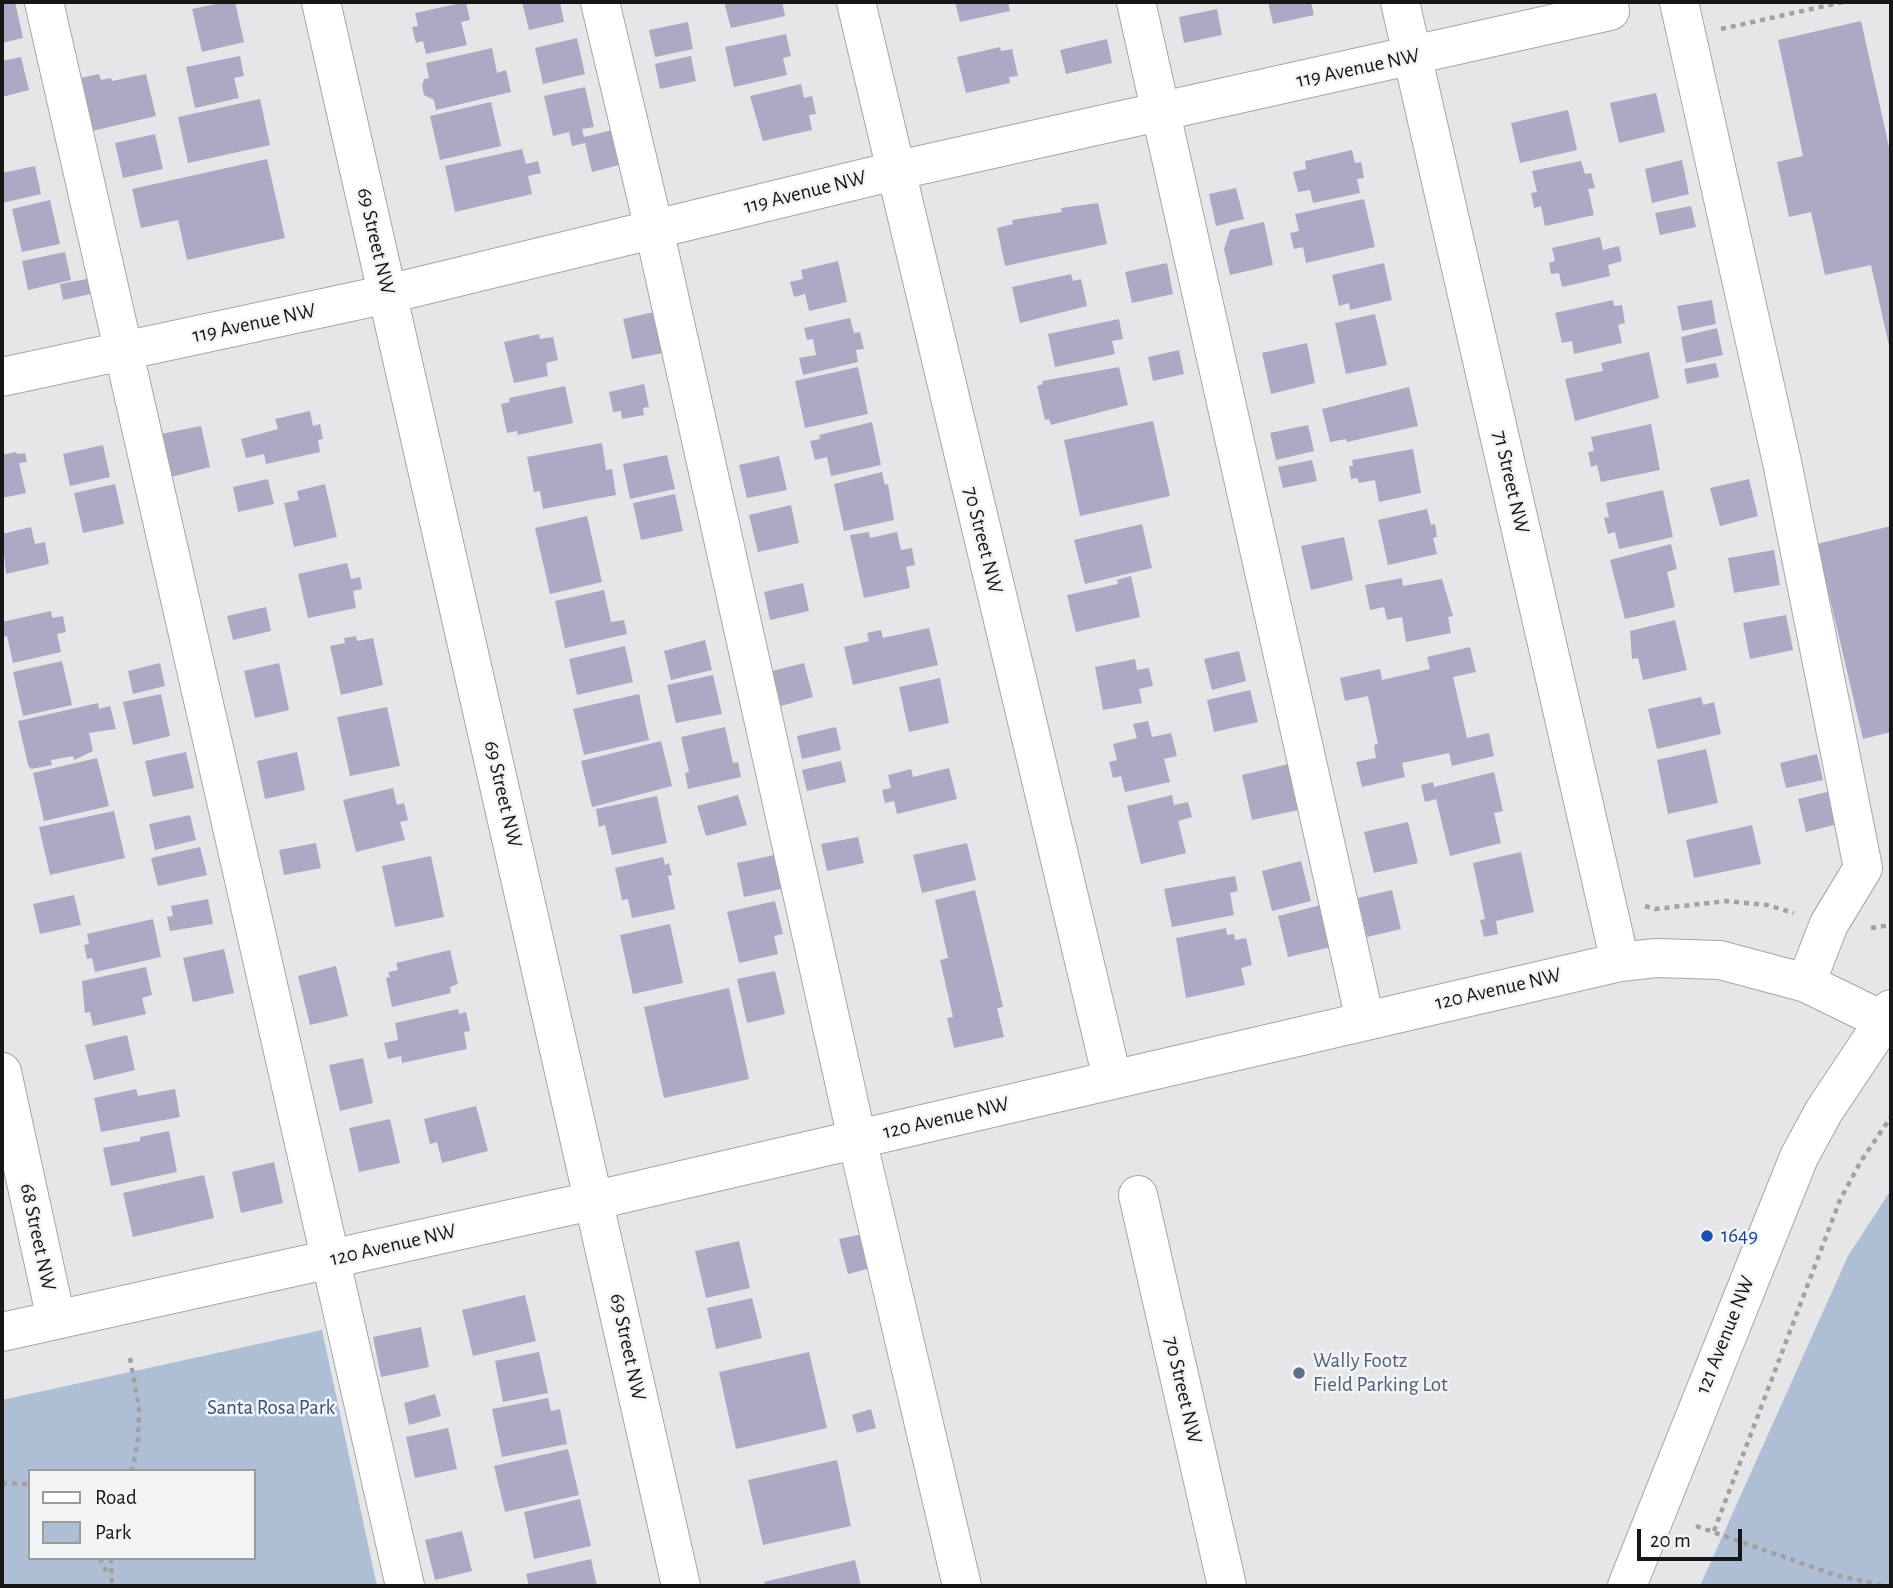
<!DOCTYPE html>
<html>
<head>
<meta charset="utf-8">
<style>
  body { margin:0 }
  #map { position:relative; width:1893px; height:1588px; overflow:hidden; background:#e6e6e8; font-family:"Alegreya Sans",sans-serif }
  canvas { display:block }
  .frame { position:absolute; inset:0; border:4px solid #161616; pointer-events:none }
  .legend { position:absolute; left:28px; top:1469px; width:228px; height:91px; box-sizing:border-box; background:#f3f4f5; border:2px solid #9b9b9c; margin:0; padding:9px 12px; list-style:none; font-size:21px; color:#161616 }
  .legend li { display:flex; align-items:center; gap:14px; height:35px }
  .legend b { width:35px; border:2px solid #9b9b9c }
  .scale { position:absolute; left:1637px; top:1529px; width:105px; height:32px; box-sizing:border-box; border:4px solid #161616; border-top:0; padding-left:9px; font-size:21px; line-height:24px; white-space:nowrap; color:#161616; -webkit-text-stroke:5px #f3f4f5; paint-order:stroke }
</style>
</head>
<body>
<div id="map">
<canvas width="1893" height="1588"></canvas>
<div class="frame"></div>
<ul class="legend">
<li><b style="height:9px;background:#fff"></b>Road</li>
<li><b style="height:19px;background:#aebfd5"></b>Park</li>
</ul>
<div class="scale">20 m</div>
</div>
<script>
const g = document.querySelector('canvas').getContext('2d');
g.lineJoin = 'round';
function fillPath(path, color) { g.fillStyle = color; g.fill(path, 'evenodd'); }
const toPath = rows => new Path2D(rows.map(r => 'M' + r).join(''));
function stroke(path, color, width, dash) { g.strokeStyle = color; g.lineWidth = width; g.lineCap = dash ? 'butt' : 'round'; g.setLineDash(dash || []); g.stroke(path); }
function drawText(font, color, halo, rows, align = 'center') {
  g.font = font + ' "Alegreya Sans",sans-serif'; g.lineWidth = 5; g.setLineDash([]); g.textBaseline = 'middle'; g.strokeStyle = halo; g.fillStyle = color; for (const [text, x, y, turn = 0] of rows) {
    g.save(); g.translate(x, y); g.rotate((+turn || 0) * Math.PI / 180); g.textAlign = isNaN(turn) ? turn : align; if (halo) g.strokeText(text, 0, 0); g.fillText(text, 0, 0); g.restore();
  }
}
const green = toPath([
  [1891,1190,1891,1586,1700,1586,1848,1256],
  [322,1330,377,1586,2,1586,2,1400],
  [30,1471,254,1471,254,1558,30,1558]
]);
const building = toPath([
  [2,2,15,2,23,38,2,43],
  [225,2,235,2,244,42,202,52,192,9],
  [466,2,470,20,461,22,467,45,426,54,423,41,416,43,412,27,418,26,415,13],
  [522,2,560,2,564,22,529,30],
  [724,2,782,2,785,16,731,28],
  [955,2,1008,2,1010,11,960,22],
  [1268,2,1311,2,1314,15,1273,24],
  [1217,9,1222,35,1184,43,1179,17],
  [1861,21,1891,156,1890,350,1871,265,1825,275,1811,212,1789,217,1777,162,1803,156,1778,40],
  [688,22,693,49,655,57,649,30],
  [786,34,791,56,783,58,787,75,734,87,725,47],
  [577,38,585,74,543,84,535,48],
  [1107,39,1112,63,1066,74,1060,50],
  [1000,47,1001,51,1012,49,1018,76,1009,77,1010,83,966,93,957,57],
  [492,48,497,73,506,70,511,92,436,110,434,100,424,95,422,86,424,79,429,78,426,63],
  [240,56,244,76,234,78,239,98,195,108,186,67],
  [691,56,696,81,660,89,655,64],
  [21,57,29,90,2,97,2,61],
  [99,74,101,80,111,78,112,81,146,74,156,116,88,132,76,79],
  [801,84,804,98,812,96,816,114,809,115,812,130,763,141,750,96],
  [585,87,594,127,582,129,584,137,612,130,619,165,592,172,585,143,572,146,569,132,553,136,544,96],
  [1656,93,1665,132,1619,143,1610,103],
  [260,99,270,145,188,163,178,117],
  [491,102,501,146,440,160,430,116],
  [1568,110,1577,150,1520,163,1511,123],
  [155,134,163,169,123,178,115,143],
  [522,149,526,164,538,161,541,173,528,176,532,194,455,212,445,166],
  [1352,150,1355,163,1361,162,1364,178,1357,179,1360,193,1313,203,1310,190,1298,192,1293,172,1306,169,1305,161],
  [267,159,285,238,187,260,178,220,141,228,132,189],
  [1682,160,1689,194,1652,203,1645,169],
  [1581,161,1585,174,1591,173,1595,188,1588,189,1594,215,1545,226,1541,206,1534,208,1531,193,1537,192,1532,171],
  [35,166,41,194,2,203,2,173],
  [1236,188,1244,219,1216,226,1209,194],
  [1364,199,1375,247,1306,263,1303,247,1294,249,1290,233,1299,231,1295,214],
  [50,200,60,244,22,252,12,209],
  [1098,203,1107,244,1005,266,997,228,1013,224,1012,220,1062,212,1061,208],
  [1691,206,1696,227,1660,235,1655,213],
  [1264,222,1273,265,1230,275,1224,249,1230,230],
  [1600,237,1603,250,1619,246,1622,261,1608,265,1610,276,1562,287,1559,273,1551,274,1549,263,1555,261,1552,248],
  [65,252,71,280,28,290,22,261],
  [838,261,847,302,809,311,805,294,794,297,790,282,803,279,801,270],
  [1167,263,1173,294,1132,303,1125,272],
  [1384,263,1392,300,1350,310,1349,303,1339,306,1332,275],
  [1071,274,1073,281,1081,279,1087,306,1020,323,1012,287],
  [92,278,95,293,63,300,60,284],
  [1613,300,1614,306,1622,305,1625,323,1618,325,1622,343,1574,354,1572,341,1562,343,1555,313],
  [1712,300,1716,324,1682,331,1677,306],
  [654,312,663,353,632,359,623,319],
  [1375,314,1387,365,1346,374,1335,323],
  [850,318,854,333,860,332,864,349,856,350,858,362,803,375,799,358,816,355,813,339,807,340,804,328],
  [1119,319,1123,339,1112,341,1115,354,1055,367,1048,334],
  [1717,328,1723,355,1686,363,1681,337],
  [539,334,540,339,553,337,558,360,546,363,548,376,514,383,504,342],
  [1307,343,1315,383,1271,394,1262,353],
  [1179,350,1184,374,1153,381,1148,357],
  [1649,352,1659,398,1575,421,1565,379,1603,371,1601,363],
  [1716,363,1719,377,1687,384,1684,369],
  [858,367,868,414,805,428,795,381],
  [1119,367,1128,405,1051,425,1049,419,1045,420,1037,386,1043,384,1042,381],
  [644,384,649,407,643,408,644,415,622,419,621,411,613,412,609,392],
  [565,386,573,423,518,435,517,431,507,433,501,404,510,402,509,398],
  [1409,387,1418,426,1347,442,1346,439,1330,442,1322,409],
  [310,411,313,426,320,424,323,439,318,440,320,452,266,464,264,454,246,458,241,439,278,429,275,419],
  [1153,421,1170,496,1080,516,1064,440],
  [872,422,881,465,831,476,827,457,815,460,810,441,820,439,819,435],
  [1651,424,1660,470,1601,482,1597,465,1591,467,1588,452,1594,451,1591,437],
  [1308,425,1314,451,1276,460,1270,433],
  [201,426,210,467,171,477,161,434],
  [602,443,606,470,612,469,616,495,543,509,540,491,534,492,527,457],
  [103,445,110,477,70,486,63,454],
  [1413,449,1421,493,1379,502,1375,480,1359,483,1357,478,1351,479,1349,466,1353,466,1352,460],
  [16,452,17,454,25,453,27,462,19,463,26,493,2,498,2,455],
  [667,455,675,489,630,499,623,464],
  [779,456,787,490,747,498,739,465],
  [1312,460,1317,481,1283,488,1278,467],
  [882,472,885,485,888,484,894,520,844,531,834,484],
  [268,479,274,504,238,512,233,487],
  [1749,479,1758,516,1720,526,1710,488],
  [115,484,124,524,83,533,74,493],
  [325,484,337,537,294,547,284,503,299,500,297,491],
  [1663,490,1673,537,1619,549,1615,532,1608,534,1604,518,1609,517,1606,503],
  [675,494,683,531,641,540,633,503],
  [791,505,799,543,758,552,749,515],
  [1427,509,1431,525,1435,524,1437,537,1433,538,1437,554,1388,565,1378,520],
  [587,516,602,582,550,594,535,528],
  [1142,524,1152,568,1085,584,1074,540],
  [1891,526,1891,732,1863,739,1817,544],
  [31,527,35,544,45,542,49,564,6,574,2,534],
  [869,532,870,538,897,532,901,550,912,548,915,565,906,567,910,588,864,598,850,535],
  [1344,537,1353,580,1311,590,1301,546],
  [1671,544,1677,569,1667,572,1675,607,1625,619,1610,560],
  [1774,550,1780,585,1734,593,1728,558],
  [347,563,351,579,360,577,362,589,353,591,356,608,308,618,298,574],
  [1131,576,1140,617,1076,632,1067,595,1118,584,1117,580],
  [1402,578,1403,586,1442,579,1453,616,1448,617,1451,633,1406,642,1402,617,1387,620,1384,607,1370,610,1365,585],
  [803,583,809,611,770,620,764,592],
  [604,590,611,622,624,620,627,634,565,648,555,601],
  [266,607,271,631,233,640,227,616],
  [51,611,52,618,63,616,66,632,57,634,61,652,13,663,7,636,2,637,2,622],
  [1786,615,1793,650,1750,659,1743,623],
  [1675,620,1687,670,1643,680,1638,658,1632,659,1630,631],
  [929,628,938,665,853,685,844,647,869,641,867,633,881,630,883,638],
  [356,636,357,641,373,638,383,685,341,695,330,646,345,643,344,638],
  [705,640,712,670,671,680,664,651],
  [625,646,633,682,577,695,569,659],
  [1470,647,1476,672,1453,677,1467,738,1489,733,1494,756,1452,766,1449,753,1402,763,1405,777,1362,787,1356,762,1376,758,1374,745,1378,744,1368,696,1345,701,1340,678,1380,669,1382,680,1430,669,1427,657],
  [1239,651,1246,681,1212,690,1204,659],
  [1135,659,1137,670,1149,668,1153,686,1139,689,1142,703,1103,710,1095,667],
  [62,661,72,705,23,716,13,672],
  [160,663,165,686,133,694,128,671],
  [279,663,289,710,255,718,244,671],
  [804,663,813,697,781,706,772,671],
  [713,675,722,714,676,723,667,685],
  [940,678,949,723,909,732,899,687],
  [1250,690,1258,722,1214,732,1207,700],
  [161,694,170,736,133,745,123,702],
  [639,694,649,740,584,755,573,709],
  [1701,697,1703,705,1714,702,1721,734,1657,749,1648,709],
  [98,703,99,709,110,706,116,729,89,733,93,751,74,760,73,756,51,760,52,765,31,769,28,765,18,721],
  [387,707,400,766,350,776,337,717],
  [1148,721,1152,737,1171,733,1177,756,1164,759,1170,782,1125,792,1121,776,1113,778,1109,762,1117,760,1113,744,1137,738,1133,724],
  [725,727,733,763,738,762,741,777,688,789,685,773,689,772,681,737],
  [836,727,841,750,802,759,797,736],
  [661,741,672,786,592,807,581,761],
  [1706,749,1718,803,1668,814,1657,760],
  [186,752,194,788,153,797,145,761],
  [297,752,305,790,265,799,257,761],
  [1817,754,1823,780,1786,788,1780,763],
  [97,758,109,806,44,821,33,773],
  [841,761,846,782,807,791,802,770],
  [1293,763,1303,809,1252,820,1242,775],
  [949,768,957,799,897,814,894,801,885,803,882,790,891,788,888,775,911,769,913,777],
  [1494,772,1503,811,1494,813,1501,843,1450,856,1436,799,1425,802,1421,785,1433,782,1434,787],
  [393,788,397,805,404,803,408,820,400,822,405,840,356,852,343,800],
  [1835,790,1842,823,1806,832,1798,799],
  [738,795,747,825,706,836,697,806],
  [1172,795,1174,805,1188,802,1192,817,1178,821,1186,853,1141,864,1127,806],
  [657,796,667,843,612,855,605,825,599,827,596,809],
  [114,811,125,858,50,875,39,827],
  [190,815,196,840,155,850,149,824],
  [1408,822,1418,863,1374,873,1364,832],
  [1752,825,1761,864,1694,878,1686,840],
  [858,837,864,863,827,871,821,844],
  [316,843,321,868,284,875,279,850],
  [967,843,976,880,922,893,913,855],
  [200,847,207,875,158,886,151,858],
  [1521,852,1534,912,1496,921,1498,934,1484,937,1480,920,1485,919,1473,863],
  [779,854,786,888,744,897,737,863],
  [431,856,444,917,395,927,382,866],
  [663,857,665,865,669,863,672,875,668,876,675,909,632,918,628,899,622,900,615,868],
  [1301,861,1311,901,1272,911,1262,871],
  [1235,876,1238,891,1230,893,1234,915,1172,927,1164,889],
  [975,890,1003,1007,997,1008,1004,1037,954,1048,947,1018,953,1017,940,960,948,958,935,900],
  [1392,890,1401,929,1367,937,1358,898],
  [74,895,81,925,40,934,33,904],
  [208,899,213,924,170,931,167,917,173,916,171,906],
  [775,901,783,934,774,936,778,954,739,963,727,912],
  [1321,905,1331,947,1288,957,1278,916],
  [153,919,161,957,95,972,92,958,87,959,84,945,89,944,87,934],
  [670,924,683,983,633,994,620,935],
  [1226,928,1227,935,1234,934,1235,940,1246,938,1252,965,1241,968,1245,985,1186,998,1176,938],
  [224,949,234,993,193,1002,183,958],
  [450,950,458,984,450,987,451,993,392,1007,386,978,390,977,388,972,398,970,396,963],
  [336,966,348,1016,310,1025,298,976],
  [146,967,152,995,142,998,146,1014,93,1026,90,1012,85,1013,82,981],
  [775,971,785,1014,747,1023,737,979],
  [729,988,749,1079,664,1098,644,1007],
  [458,1009,459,1014,466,1012,470,1031,464,1032,467,1049,402,1063,401,1056,388,1059,384,1043,398,1040,395,1023],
  [127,1035,135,1070,94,1080,85,1045],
  [363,1058,373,1103,340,1111,329,1065],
  [136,1089,138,1096,175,1089,180,1117,101,1132,94,1098],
  [476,1106,488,1151,442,1163,437,1142,430,1144,424,1119],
  [390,1119,400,1163,359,1172,349,1128],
  [169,1131,177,1172,111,1186,103,1148,140,1141,140,1137],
  [274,1162,283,1203,241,1213,232,1172],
  [204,1175,214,1218,133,1237,123,1193],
  [863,1234,871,1268,848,1274,839,1239],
  [739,1241,750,1288,706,1298,695,1251],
  [525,1295,536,1341,473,1356,462,1310],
  [752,1298,762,1338,716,1349,707,1308],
  [421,1327,429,1367,381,1377,373,1337],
  [539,1352,548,1393,503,1402,495,1361],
  [809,1352,827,1428,736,1449,719,1372],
  [435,1394,441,1416,409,1425,404,1403],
  [548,1398,551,1411,560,1409,567,1444,502,1457,492,1409],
  [871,1409,876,1428,857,1433,852,1415],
  [448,1428,457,1469,415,1478,406,1437],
  [568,1449,579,1495,505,1512,494,1466],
  [837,1460,851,1526,763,1545,748,1480],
  [580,1499,591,1546,534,1559,524,1512],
  [462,1531,472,1571,435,1580,425,1540],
  [591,1559,597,1586,529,1586,526,1574],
  [855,1560,861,1586,765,1586,764,1582]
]);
const path = toPath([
  [1721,29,1843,2],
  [1645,906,1655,909,1727,901,1767,905,1794,913],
  [1871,928,1891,925],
  [130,1358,139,1409,138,1440,132,1471],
  [2,1483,30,1484],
  [1696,1526,1835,1575,1884,1586],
  [1714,1531,1840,1200,1861,1161,1891,1117],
  [100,1558,108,1576],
  [111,1558,112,1586]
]);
const minor = toPath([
  [44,2,405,1586],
  [321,2,681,1586],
  [600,2,654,229,857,1139,962,1586],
  [856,2,1112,1078],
  [1136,2,1365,1020],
  [1400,2,1620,962],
  [1679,2,1782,462,1863,868,1829,924,1806,983],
  [2,377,388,294,894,171,1610,11],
  [2,1072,56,1319],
  [1138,1195,1227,1586],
  [2,1332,596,1200,1620,962,1656,958,1720,960,1806,983,1884,1021,1824,1111,1799,1157,1627,1586]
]);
const major = toPath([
  [1884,1021,1891,1009]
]);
const markers = [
  [1707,1236,7,"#1a4fb4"],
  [1299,1373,7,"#5c6f8a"]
];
const streetNames = [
  ["119 Avenue NW",1358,68,-12],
  ["119 Avenue NW",805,192,-14],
  ["69 Street NW",376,241,77],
  ["119 Avenue NW",254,323,-12],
  ["71 Street NW",1511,482,77],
  ["70 Street NW",983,540,76],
  ["69 Street NW",503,794,77],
  ["120 Avenue NW",1498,989,-13],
  ["120 Avenue NW",946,1118,-13],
  ["68 Street NW",38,1237,78],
  ["120 Avenue NW",393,1245,-13],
  ["121 Avenue NW",1725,1335,-68],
  ["69 Street NW",628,1347,78],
  ["70 Street NW",1183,1390,77]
];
const transitNames = [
  ["1649",1721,1236]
];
const serviceNames = [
  ["Wally Footz",1313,1361],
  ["Field Parking Lot",1313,1385]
];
const parkNames = [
  ["Santa Rosa Park",271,1408]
];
fillPath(green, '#aebfd5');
fillPath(building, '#aea8c5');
stroke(minor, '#a6a6a7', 40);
stroke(major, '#a6a6a7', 40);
stroke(path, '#a1a1a2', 4.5, [5, 5]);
stroke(minor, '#fff', 38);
stroke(major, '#fff', 38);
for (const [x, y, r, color] of markers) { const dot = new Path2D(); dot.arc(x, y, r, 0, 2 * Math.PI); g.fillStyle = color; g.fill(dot); stroke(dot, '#f3f4f5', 2.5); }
drawText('21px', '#161616', '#f3f4f5', streetNames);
drawText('21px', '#164399', '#f3f4f5', transitNames, 'left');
drawText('21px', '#4e5e75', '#f3f4f5', serviceNames, 'left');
drawText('21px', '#365379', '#f3f4f5', parkNames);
</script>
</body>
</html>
